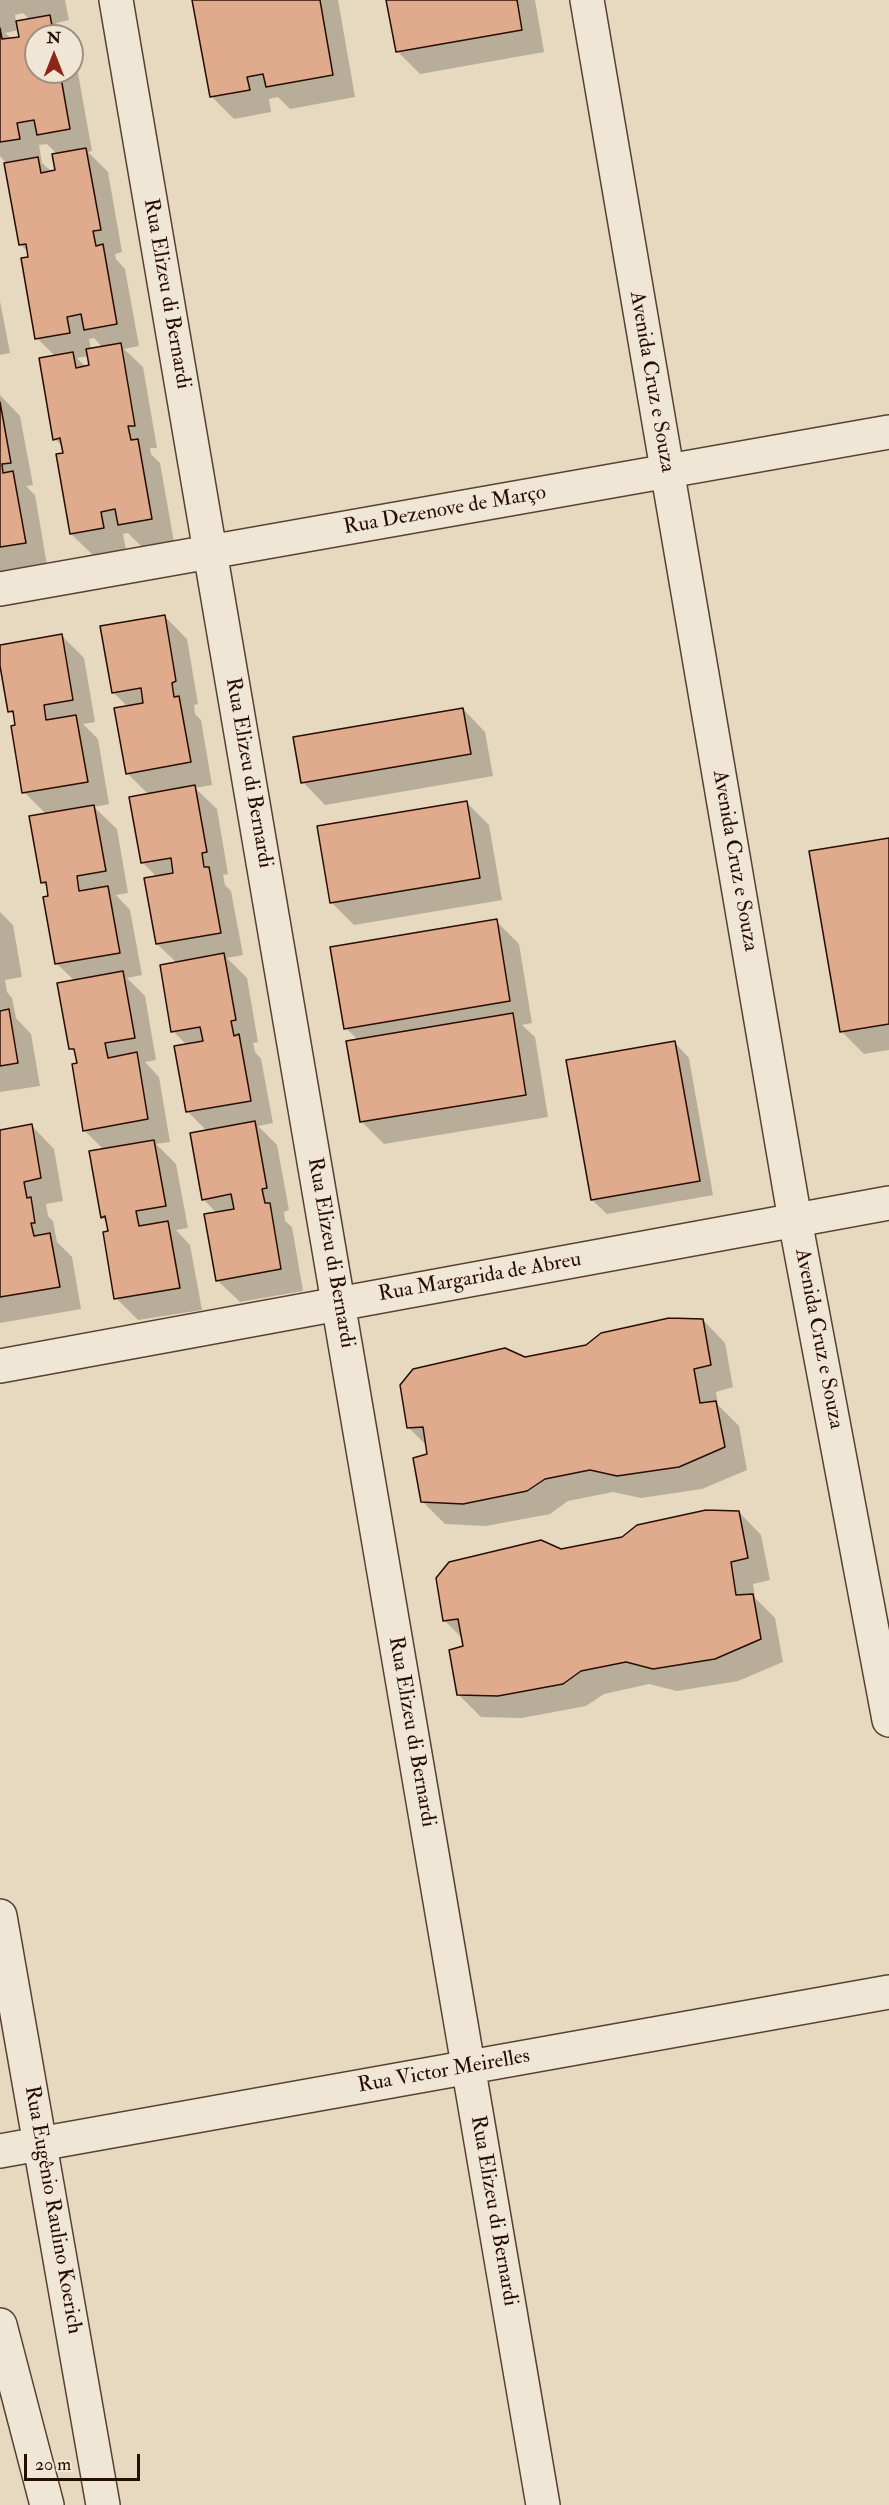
<!DOCTYPE html>
<html>
<head>
<meta charset="utf-8">
<style>
  body { margin:0 }
  #map { position:relative; width:889px; height:2505px; overflow:hidden; background:#e6d9bf; font-family:"IM FELL Double Pica",serif }
  canvas { display:block }
  .north { position:absolute; left:24px; top:24px; width:60px; height:60px; box-sizing:border-box; background:#efe6d5; border:2px solid #9f8f81; border-radius:50%; rotate:0deg; font-size:16px; font-weight:700; line-height:24px; text-align:center; color:#280d03 }
  .north::after { content:''; display:block; margin:auto; width:21px; height:27px; background:#8f2418; clip-path:polygon(50% 0,100% 100%,50% 72%,0 100%) }
  .scale { position:absolute; left:24px; top:2454px; width:116px; height:27px; box-sizing:border-box; border:3px solid #280d03; border-top:0; padding-left:8px; font-size:18px; line-height:21px; white-space:nowrap; color:#280d03; -webkit-text-stroke:4px #efe6d5; paint-order:stroke }
</style>
</head>
<body>
<div id="map">
<canvas width="889" height="2505"></canvas>
<div class="north">N</div>
<div class="scale">20 m</div>
</div>
<script>
const g = document.querySelector('canvas').getContext('2d');
g.lineJoin = 'round';
function fillPath(path, color) { g.fillStyle = color; g.fill(path, 'evenodd'); }
const toPath = rows => new Path2D(rows.map(r => 'M' + r).join(''));
function stroke(path, color, width, dash) { g.strokeStyle = color; g.lineWidth = width; g.lineCap = dash ? 'butt' : 'round'; g.setLineDash(dash || []); g.stroke(path); }
function drawText(font, color, halo, rows, align = 'center') {
  g.font = font + ' "IM FELL Double Pica",serif'; g.lineWidth = 4.5; g.setLineDash([]); g.textBaseline = 'middle'; g.strokeStyle = halo; g.fillStyle = color; for (const [text, x, y, turn = 0] of rows) {
    g.save(); g.translate(x, y); g.rotate((+turn || 0) * Math.PI / 180); g.textAlign = isNaN(turn) ? turn : align; if (halo) g.strokeText(text, 0, 0); g.fillText(text, 0, 0); g.restore();
  }
}
const shadow = toPath([
  [0,0,65,0,69,20,56,23,69,36,36,36,36,72,72,72,72,40,92,151,88,152,108,172,122,252,115,254,116,259,125,269,139,346,124,349,143,367,157,448,150,448,151,454,160,463,174,542,142,547,128,533,123,534,126,550,94,556,71,534,65,454,64,448,55,439,55,356,37,338,29,253,20,244,7,164,0,156],
  [23,13,30,20,16,22,15,15],
  [19,30,21,38,12,39,5,33],
  [47,144,58,155,57,172,52,172,42,163,39,145],
  [94,338,103,348,91,350,89,339],
  [89,356,91,366,86,367,77,358],
  [194,0,338,0,355,97,290,109,278,97,269,99,271,112,234,119,211,96],
  [388,0,535,0,544,52,420,74,397,51],
  [0,301,10,353,0,355],
  [0,395,20,416,33,485,26,486,35,495,47,565,0,573],
  [164,616,187,639,198,704,194,705,195,714,201,720,212,785,195,788,217,809,228,874,223,875,225,885,231,891,243,955,227,958,247,978,258,1042,253,1043,255,1052,261,1059,273,1123,258,1126,277,1145,289,1210,284,1212,285,1221,292,1227,303,1291,240,1302,217,1280,218,1214,203,1199,207,1131,187,1111,187,1045,173,1031,177,963,157,944,157,877,143,863,149,795,127,773,128,707,113,692],
  [61,635,84,658,95,722,83,724,98,739,109,804,94,807,117,829,128,893,116,895,130,910,142,975,127,978,145,996,156,1060,145,1062,159,1077,170,1142,156,1144,176,1164,188,1228,176,1230,190,1245,202,1310,138,1320,116,1298,110,1232,108,1223,102,1217,104,1150,84,1130,78,1064,77,1054,71,1048,75,981,56,963,48,888,42,882,47,815,24,792,16,717,9,711,0,657,0,646],
  [463,709,485,732,493,776,325,805,303,782],
  [467,803,489,825,502,900,354,925,332,903],
  [889,839,889,1050,864,1054,841,1031],
  [0,912,13,925,22,977,5,980,7,992,12,998,16,1018,31,1034,40,1086,0,1092],
  [496,921,519,944,532,1023,522,1025,535,1037,548,1117,384,1144,362,1122,359,1041,346,1028],
  [675,1043,689,1058,713,1195,607,1214,592,1200],
  [32,1126,54,1149,63,1201,46,1204,48,1216,53,1221,57,1242,72,1257,81,1309,0,1323,0,1132],
  [703,1320,725,1343,733,1387,716,1392,718,1405,739,1426,747,1470,702,1489,641,1498,613,1492,568,1501,550,1514,486,1526,445,1524,422,1501,429,1455,428,1447,409,1428,524,1359],
  [739,1512,761,1535,770,1580,753,1584,755,1598,775,1618,783,1662,738,1681,677,1691,649,1684,604,1694,586,1706,522,1718,481,1717,458,1694,464,1647,463,1639,445,1621,560,1551]
]);
const building = toPath([
  [192,0,320,0,333,75,266,87,263,74,247,77,250,90,210,97,192,0],
  [386,0,517,0,522,30,396,52,386,0],
  [50,15,54,36,36,36,36,72,60,72,70,129,37,135,34,120,17,123,20,139,0,142,0,28,2,39,19,37,16,21,50,15],
  [86,148,101,230,93,231,96,246,103,244,117,324,84,330,81,314,67,317,70,333,35,339,21,258,28,257,26,244,19,245,4,163,38,157,41,173,55,170,52,154,86,148],
  [121,343,135,426,128,426,131,440,138,439,152,519,118,525,115,509,101,512,104,528,70,534,56,454,63,453,60,438,53,440,39,358,73,352,76,368,89,365,86,349,121,343],
  [0,402,11,463,2,464,3,473,13,471,26,543,0,547,0,402],
  [165,615,176,681,172,683,174,697,179,696,191,762,126,774,114,708,143,703,141,688,112,693,100,626,165,615],
  [62,634,73,700,44,705,46,720,76,715,88,782,22,793,11,726,15,725,13,711,8,712,0,666,0,645,62,634],
  [463,708,471,754,301,783,293,737,463,708],
  [195,785,207,852,202,853,204,867,209,867,221,933,156,944,144,878,173,873,171,858,141,863,129,797,195,785],
  [467,801,480,878,330,903,317,826,467,801],
  [94,805,106,871,77,876,79,891,108,886,120,953,55,964,43,897,48,896,46,882,41,883,29,816,94,805],
  [889,838,889,1024,840,1032,809,851,889,838],
  [497,919,510,1001,344,1029,330,947,497,919],
  [224,953,236,1020,231,1021,234,1036,239,1034,251,1101,186,1112,174,1046,203,1041,200,1027,171,1032,160,965,224,953],
  [123,971,135,1038,105,1043,108,1058,137,1052,148,1119,83,1131,72,1064,77,1063,74,1049,69,1049,57,983,123,971],
  [9,1009,18,1063,0,1066,0,1011,9,1009],
  [513,1013,526,1095,360,1122,346,1041,513,1013],
  [675,1041,700,1181,591,1200,566,1060,675,1041],
  [255,1121,267,1188,262,1189,265,1203,270,1203,281,1269,216,1281,204,1214,234,1209,231,1194,202,1200,190,1133,255,1121],
  [32,1124,41,1178,24,1182,27,1198,31,1197,35,1223,31,1223,34,1236,50,1233,60,1287,0,1297,0,1130,32,1124],
  [154,1140,166,1206,136,1211,139,1226,168,1221,180,1288,114,1299,103,1232,108,1231,105,1216,101,1218,89,1151,154,1140],
  [669,1318,703,1319,711,1365,694,1369,700,1403,716,1401,725,1447,679,1467,617,1476,590,1470,545,1479,527,1491,463,1504,421,1502,413,1458,427,1454,423,1427,407,1428,400,1385,413,1369,505,1348,525,1357,586,1345,601,1333,669,1318],
  [706,1510,739,1511,748,1558,731,1562,736,1595,753,1594,761,1639,715,1659,653,1669,626,1662,581,1671,563,1684,498,1696,457,1695,449,1650,463,1646,458,1619,443,1621,436,1578,449,1562,541,1540,561,1549,622,1537,637,1525,706,1510]
]);
const minor = toPath([
  [116,0,543,2505],
  [587,0,795,1220,889,1720],
  [0,589,889,432],
  [0,1366,889,1203],
  [0,1916,103,2505],
  [0,2151,889,1992],
  [0,2325,47,2505]
]);
const streetNames = [
  ["Rua Elizeu di Bernardi",166,294,80],
  ["Avenida Cruz e Souza",651,382,80],
  ["Rua Dezenove de Março",445,511,-10],
  ["Rua Elizeu di Bernardi",248,773,80],
  ["Avenida Cruz e Souza",734,861,80],
  ["Rua Elizeu di Bernardi",330,1253,80],
  ["Rua Margarida de Abreu",480,1278,-10],
  ["Avenida Cruz e Souza",818,1339,79],
  ["Rua Elizeu di Bernardi",411,1732,80],
  ["Rua Victor Meirelles",444,2072,-10],
  ["Rua Eugênio Raulino Koerich",52,2210,80],
  ["Rua Elizeu di Bernardi",493,2211,80]
];
fillPath(shadow, '#0003');
fillPath(building, '#e0aa8c');
stroke(building, '#280d03', 1.5);
stroke(minor, '#584032', 36);
stroke(minor, '#efe6d5', 33);
drawText('21px', '#280d03', '#efe6d5', streetNames);
</script>
</body>
</html>
